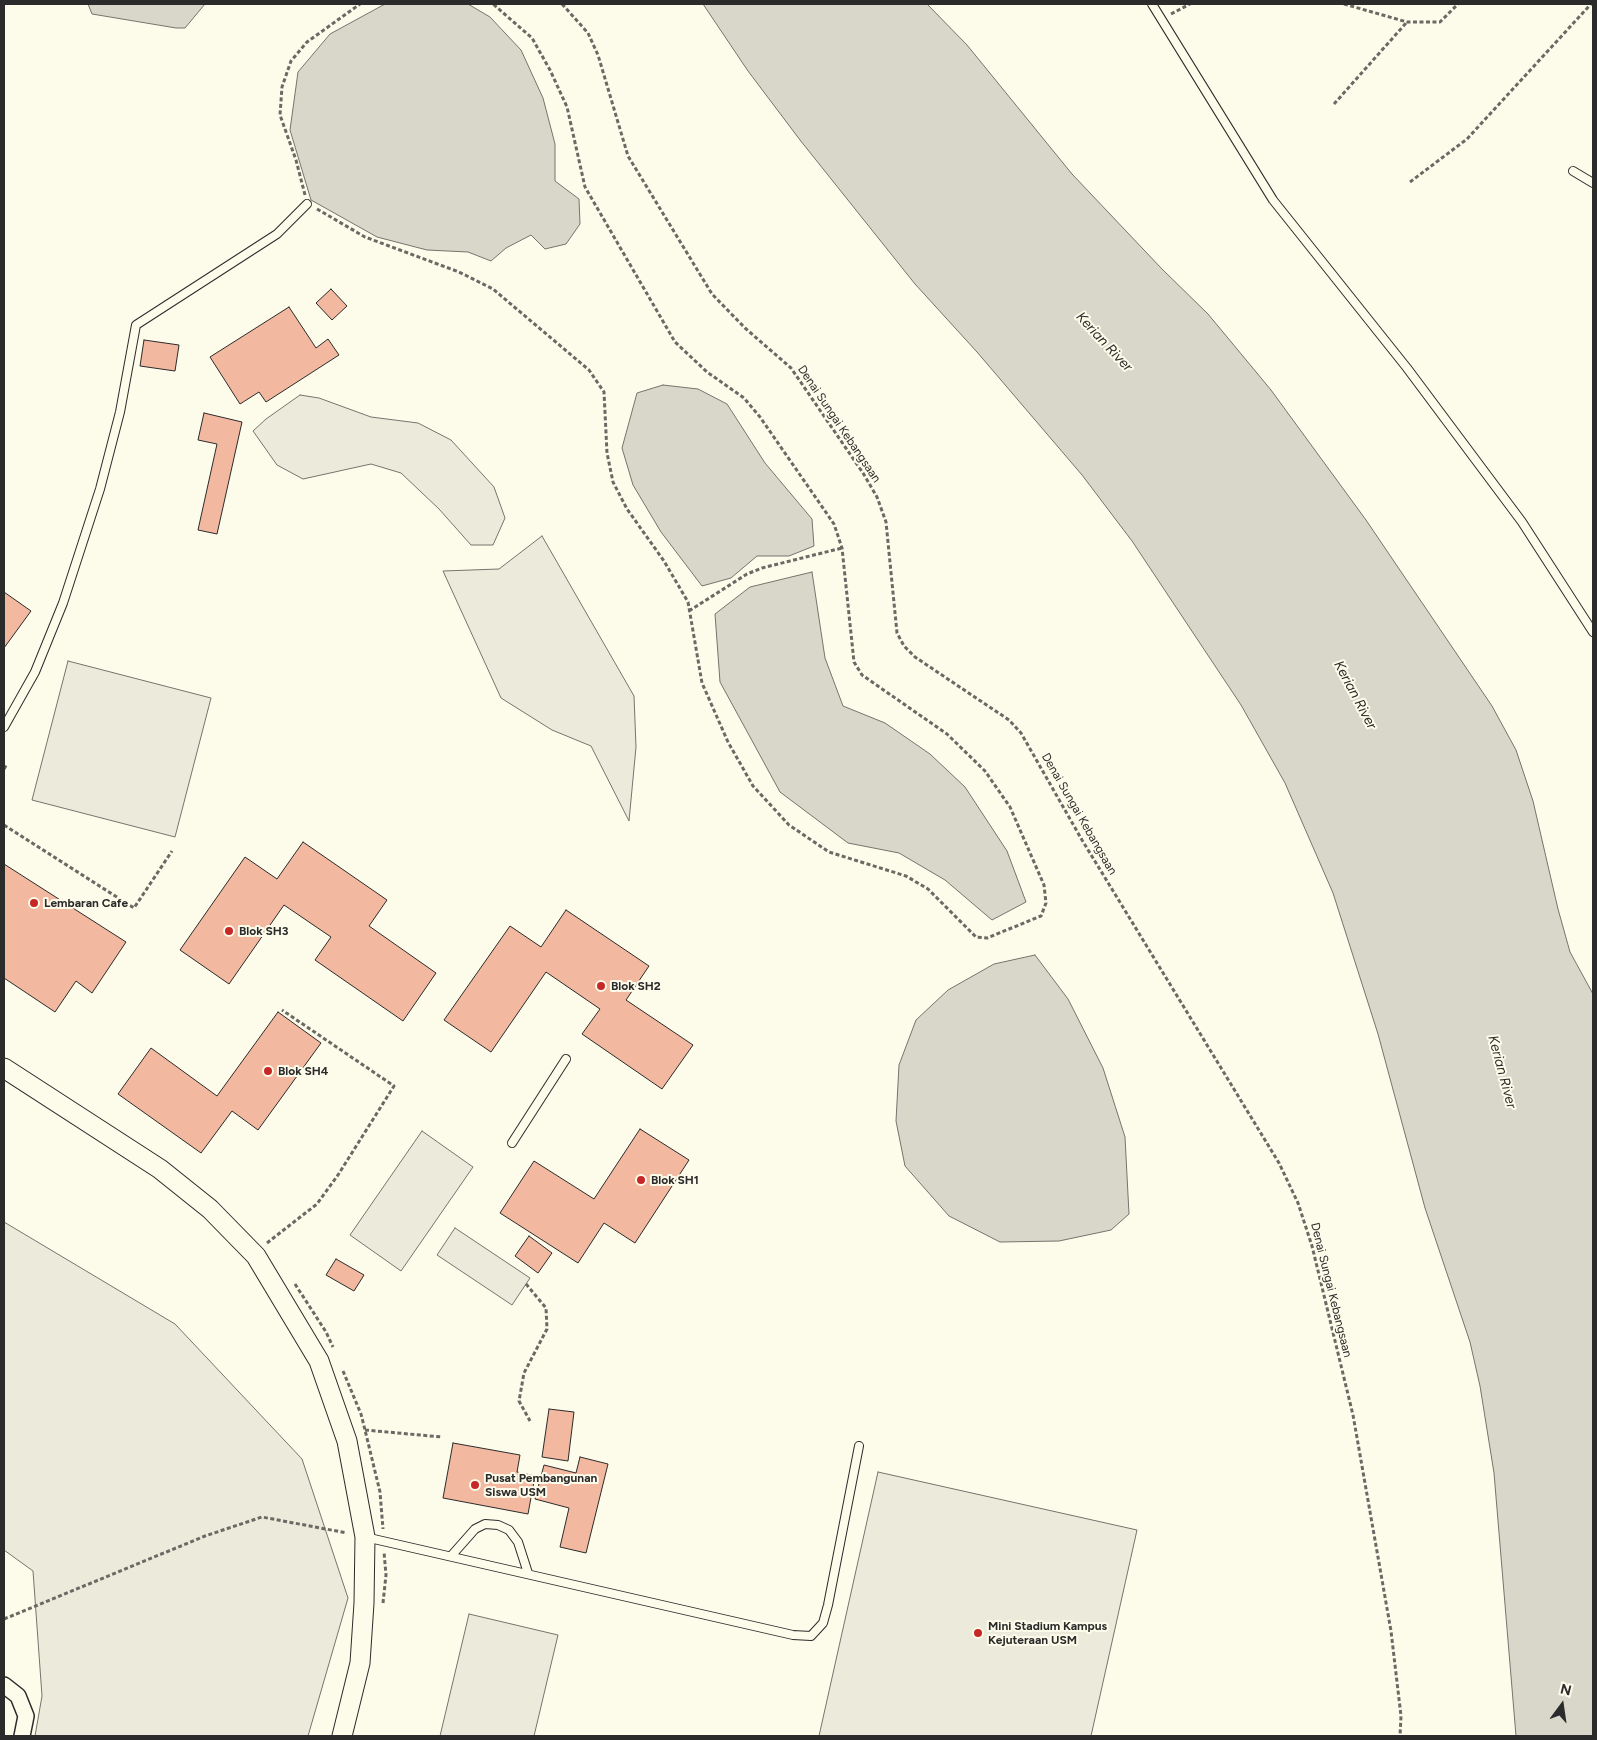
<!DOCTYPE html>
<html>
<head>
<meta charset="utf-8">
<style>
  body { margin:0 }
  #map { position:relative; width:1597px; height:1740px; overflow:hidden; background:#fdfbea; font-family:Figtree,sans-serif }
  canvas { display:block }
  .frame { position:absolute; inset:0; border:5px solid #2b2b2b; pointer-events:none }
  .north { position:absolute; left:1537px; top:1680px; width:50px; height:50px; -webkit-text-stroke:4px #fdfbea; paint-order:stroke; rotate:14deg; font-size:14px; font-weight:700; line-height:20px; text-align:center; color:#2b2b2b }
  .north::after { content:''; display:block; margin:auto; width:18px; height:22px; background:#2b2b2b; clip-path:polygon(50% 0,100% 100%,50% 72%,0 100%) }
</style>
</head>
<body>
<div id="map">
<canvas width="1597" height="1740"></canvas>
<div class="frame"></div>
<div class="north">N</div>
</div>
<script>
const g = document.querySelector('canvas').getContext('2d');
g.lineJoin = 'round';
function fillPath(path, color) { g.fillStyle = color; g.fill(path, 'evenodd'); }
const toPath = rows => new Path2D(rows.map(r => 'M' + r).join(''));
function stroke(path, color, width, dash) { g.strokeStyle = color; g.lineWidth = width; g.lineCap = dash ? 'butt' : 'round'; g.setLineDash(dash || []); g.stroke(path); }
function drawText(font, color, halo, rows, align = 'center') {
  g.font = font + ' Figtree,sans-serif'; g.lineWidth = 4; g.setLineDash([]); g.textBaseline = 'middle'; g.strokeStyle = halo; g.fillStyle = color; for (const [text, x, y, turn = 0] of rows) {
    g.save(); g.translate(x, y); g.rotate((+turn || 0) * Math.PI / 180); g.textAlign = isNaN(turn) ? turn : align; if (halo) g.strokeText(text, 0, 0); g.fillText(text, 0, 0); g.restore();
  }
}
const green = toPath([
  [300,395,319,398,371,417,418,423,451,440,494,487,505,518,493,545,471,545,439,509,401,473,371,464,303,479,277,465,253,431,266,419,300,395],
  [542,536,634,696,636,747,629,821,591,746,552,730,501,698,443,571,499,569,542,536],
  [68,661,211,698,175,837,32,800,68,661],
  [4,1222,175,1324,302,1459,348,1598,308,1736,35,1736,42,1696,33,1571,4,1550,4,1222],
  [878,1472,1137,1530,1091,1736,819,1736,878,1472],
  [469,1614,558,1635,534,1736,440,1736,469,1614]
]);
const parking = toPath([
  [422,1131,473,1167,401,1271,350,1235,422,1131],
  [455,1228,530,1278,512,1305,437,1255,455,1228]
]);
const water = toPath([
  [88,4,205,4,185,28,176,28,92,14,88,4],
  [385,4,468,4,490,17,521,50,543,98,555,144,555,181,579,199,580,224,566,244,545,249,531,235,506,248,491,261,468,252,427,250,377,237,311,200,290,130,298,72,330,34,385,4],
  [703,4,927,4,967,45,1072,174,1162,269,1208,314,1271,390,1366,520,1492,706,1516,750,1533,801,1558,909,1570,952,1593,994,1593,1736,1516,1736,1494,1473,1480,1386,1470,1342,1425,1208,1378,1034,1333,893,1285,783,1241,705,1132,541,1082,475,977,352,915,284,800,140,748,71,703,4],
  [663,385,698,389,727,404,765,463,812,519,814,546,789,556,757,556,731,578,702,586,661,532,633,485,622,448,637,393,663,385],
  [812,572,825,658,843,706,885,723,930,754,965,787,1007,851,1026,902,992,920,945,880,899,853,848,843,780,792,720,682,715,614,750,587,812,572],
  [1035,955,1068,999,1103,1068,1125,1137,1129,1214,1111,1230,1059,1241,1000,1242,949,1216,905,1166,896,1121,899,1065,916,1020,948,990,994,964,1035,955]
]);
const building = toPath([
  [331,289,347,306,332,320,316,303,331,289],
  [289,307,316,348,328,339,339,355,266,402,259,392,240,404,210,357,289,307],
  [144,340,179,345,175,371,140,366,144,340],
  [204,413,242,422,217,534,198,530,217,444,198,440,204,413],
  [4,592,31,611,4,648,4,592],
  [303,842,387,900,369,926,436,973,403,1021,315,960,331,937,284,905,229,984,180,950,245,857,277,879,303,842],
  [4,864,126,942,92,993,76,981,55,1012,4,978,4,864],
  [566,910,649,966,626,1000,693,1045,662,1089,582,1034,600,1009,546,972,491,1052,444,1020,510,926,541,947,566,910],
  [278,1012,321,1043,258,1130,232,1111,201,1153,118,1094,151,1048,217,1096,278,1012],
  [640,1129,689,1160,635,1243,604,1223,578,1263,500,1213,534,1161,594,1199,640,1129],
  [529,1236,552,1253,538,1273,515,1256,529,1236],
  [336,1259,364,1275,354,1291,326,1275,336,1259],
  [549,1409,574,1412,568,1461,542,1457,549,1409],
  [453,1443,520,1455,517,1472,535,1476,528,1514,443,1498,453,1443],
  [580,1457,608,1464,586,1553,560,1547,569,1508,535,1499,544,1465,576,1473,580,1457]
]);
const path = toPath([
  [562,4,588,33,598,55,628,156,712,294,745,328,791,368,863,473,877,497,886,522,897,633,904,646,915,657,1009,720,1021,733,1082,840,1279,1163,1298,1203,1312,1246,1353,1415,1391,1631,1401,1716,1400,1736],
  [1344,4,1407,22,1440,22,1458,4],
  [1171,14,1190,4],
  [1334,104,1407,22],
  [1410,182,1467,139,1591,4],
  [305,195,296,160,280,115,282,87,291,61,307,42,360,4],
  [317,209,365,237,459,272,493,289,589,370,604,392,607,453,613,482,627,509,664,561,688,602,702,683,728,742,753,786,789,825,829,852,906,876,928,889,976,937,987,938,1041,916,1046,903,1044,885,1010,807,985,771,947,734,862,675,854,662,842,548,834,524,760,417,744,398,707,372,675,342,585,187,567,107,550,70,532,38,493,4],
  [689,611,747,574,762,568,842,548],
  [4,769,7,764],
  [4,825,134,908,172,851],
  [267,1243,317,1204,338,1175,394,1086,282,1010],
  [295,1284,326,1332,333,1347],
  [526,1284,546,1308,547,1329,524,1373,519,1401,530,1421],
  [343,1371,361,1414,365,1430,380,1492,383,1529],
  [365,1430,442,1437],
  [383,1603,386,1575,384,1552],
  [4,1619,205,1536,262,1517,347,1533]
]);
const service = toPath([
  [1152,4,1273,200,1407,368,1522,522,1593,632],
  [1573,171,1593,183],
  [4,727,35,672,63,603,100,489,120,412,136,325,277,234,307,204],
  [512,1143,566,1059],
  [365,1537,793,1635,811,1636,823,1623,828,1605,859,1446],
  [452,1555,475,1529,485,1524,498,1525,509,1530,518,1542,528,1573]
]);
const minor = toPath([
  [4,1685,18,1696,26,1716,22,1736]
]);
const tertiary = toPath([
  [4,1068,160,1169,210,1209,256,1256,319,1361,347,1441,365,1537,364,1603,360,1663,342,1736]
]);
const markers = [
  [34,903,5,"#c62828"],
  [229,931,5,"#c62828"],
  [601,986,5,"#c62828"],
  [268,1071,5,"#c62828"],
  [641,1180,5,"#c62828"],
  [475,1485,5,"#c62828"],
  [978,1633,5,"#c62828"]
];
const streetNames = [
  ["Denai Sungai Kebangsaan",839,424,56],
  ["Denai Sungai Kebangsaan",1079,814,60],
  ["Denai Sungai Kebangsaan",1331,1290,76]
];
const poiNames = [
  ["Lembaran Cafe",44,903],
  ["Blok SH3",239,931],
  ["Blok SH2",611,986],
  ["Blok SH4",278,1071],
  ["Blok SH1",651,1180],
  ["Pusat Pembangunan",485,1478],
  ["Siswa USM",485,1492],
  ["Mini Stadium Kampus",988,1626],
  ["Kejuteraan USM",988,1640]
];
const waterNames = [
  ["Kerian River",1104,342,47],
  ["Kerian River",1355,695,62],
  ["Kerian River",1502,1072,75]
];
fillPath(green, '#ecebdb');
stroke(green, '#74746e', 1);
fillPath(parking, '#eceadb');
stroke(parking, '#74746e', 1);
fillPath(water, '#d8d7c9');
stroke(water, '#74746e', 1);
fillPath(building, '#f2b8a0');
stroke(building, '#2b2b2b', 1);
stroke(service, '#2b2b2b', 10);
stroke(minor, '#2b2b2b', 18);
stroke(tertiary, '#2b2b2b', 21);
stroke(path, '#6a6964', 3, [4, 2.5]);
stroke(service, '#fdfbea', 8);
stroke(minor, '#fdfbea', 15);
stroke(tertiary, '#fdfbea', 19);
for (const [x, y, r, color] of markers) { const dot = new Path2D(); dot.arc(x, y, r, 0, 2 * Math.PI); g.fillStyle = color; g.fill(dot); stroke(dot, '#fdfbea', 2); }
drawText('12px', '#2b2b2b', '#fdfbea', streetNames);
drawText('bold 12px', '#2b2b2b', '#fdfbea', poiNames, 'left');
drawText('italic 14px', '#2b2b2b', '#fdfbea', waterNames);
</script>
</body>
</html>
